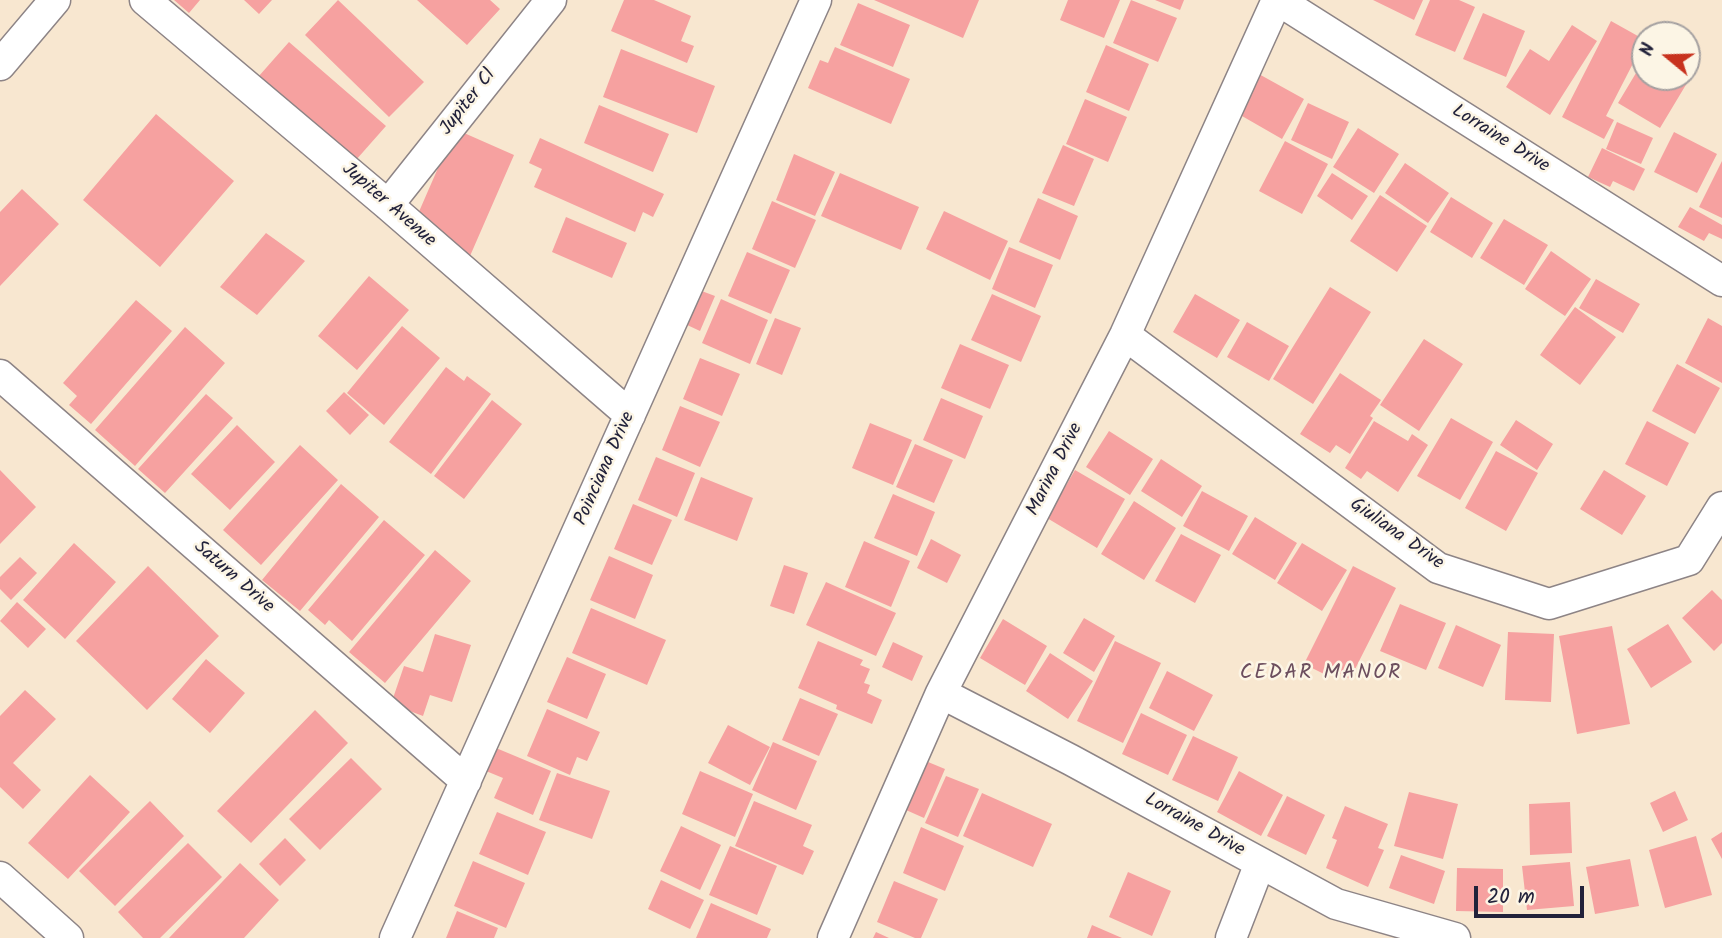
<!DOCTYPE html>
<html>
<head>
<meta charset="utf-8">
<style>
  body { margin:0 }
  #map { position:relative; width:1722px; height:938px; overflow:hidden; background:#f8e7d0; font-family:Kalam,sans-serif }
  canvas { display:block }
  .north { position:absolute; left:1631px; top:21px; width:70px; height:70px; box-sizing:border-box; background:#fcf5e5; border:2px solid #a5a1a1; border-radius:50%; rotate:289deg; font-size:19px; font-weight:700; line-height:28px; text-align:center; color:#22223b }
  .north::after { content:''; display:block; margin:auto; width:24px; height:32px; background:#c8321e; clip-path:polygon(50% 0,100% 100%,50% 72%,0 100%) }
  .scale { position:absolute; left:1474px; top:886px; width:110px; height:32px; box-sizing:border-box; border:4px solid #22223b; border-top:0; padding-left:9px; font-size:21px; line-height:24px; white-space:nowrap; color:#22223b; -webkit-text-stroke:5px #fcf5e5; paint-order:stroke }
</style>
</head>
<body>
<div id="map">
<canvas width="1722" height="938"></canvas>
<div class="north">N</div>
<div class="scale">20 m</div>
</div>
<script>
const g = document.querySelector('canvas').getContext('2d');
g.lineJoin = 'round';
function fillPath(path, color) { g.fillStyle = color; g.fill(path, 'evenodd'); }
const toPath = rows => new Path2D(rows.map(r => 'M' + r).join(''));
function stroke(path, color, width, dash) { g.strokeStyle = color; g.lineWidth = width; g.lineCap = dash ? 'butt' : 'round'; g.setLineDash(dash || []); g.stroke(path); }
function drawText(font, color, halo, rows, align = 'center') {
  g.font = font + ' Kalam,sans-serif'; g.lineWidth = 5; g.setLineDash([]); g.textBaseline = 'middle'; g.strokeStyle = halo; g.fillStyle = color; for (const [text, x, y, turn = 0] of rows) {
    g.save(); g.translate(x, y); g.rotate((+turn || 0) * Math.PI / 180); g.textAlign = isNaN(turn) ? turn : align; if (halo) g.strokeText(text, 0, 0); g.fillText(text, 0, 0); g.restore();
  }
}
const building = toPath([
  [174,0,200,0,189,13],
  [244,0,272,0,259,14],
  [338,0,424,82,389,117,305,35],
  [417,0,490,0,500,9,467,45],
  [624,0,654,0,691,16,681,41,694,46,687,63,611,31],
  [874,0,979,0,963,38],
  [1068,0,1120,0,1104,38,1060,20],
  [1131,0,1177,18,1158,62,1113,43],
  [1155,0,1184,0,1180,10],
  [1373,0,1423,0,1414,20],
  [1430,0,1459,0,1475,7,1455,52,1415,35],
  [858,3,910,25,893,67,840,45],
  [1483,13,1525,31,1506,77,1463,59],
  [1611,21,1645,40,1606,116,1614,120,1604,139,1562,117],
  [1572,25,1597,41,1550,115,1506,87,1530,49,1549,61],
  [289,42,386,126,348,169,251,85],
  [1106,45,1149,64,1129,111,1086,92],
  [835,47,910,79,891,124,808,88,820,60,828,63],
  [621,49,715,86,697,133,603,97],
  [1645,58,1645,77,1687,77,1687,69,1693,73,1660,128,1618,103],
  [1257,73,1304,99,1282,139,1235,112],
  [1085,99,1127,117,1108,162,1066,144],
  [1308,103,1349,122,1332,159,1291,140],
  [599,105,669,134,653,172,584,143],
  [156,114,234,181,160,267,83,200],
  [1617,122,1653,138,1641,164,1606,149],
  [1358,128,1399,154,1374,193,1333,167],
  [455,129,514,155,470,256,411,230],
  [1674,132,1717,154,1697,193,1654,172],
  [540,138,664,194,653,217,643,212,635,232,534,187,542,169,529,163],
  [1285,141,1328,164,1302,214,1259,191],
  [1063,145,1094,159,1074,206,1042,193],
  [1602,148,1645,169,1634,191,1613,181,1610,187,1588,177],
  [794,154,835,172,815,216,776,200],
  [1722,161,1722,218,1699,207],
  [1405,163,1449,193,1428,223,1385,193],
  [840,173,919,207,901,250,821,216],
  [1332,173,1368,196,1352,220,1317,196],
  [22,189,59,224,0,286,0,212],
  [1380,195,1427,226,1397,272,1350,241],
  [1451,197,1493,223,1472,258,1430,232],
  [1038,198,1078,216,1060,260,1019,242],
  [772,201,816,220,795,268,752,249],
  [1690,207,1722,225,1722,239,1709,233,1704,241,1678,227],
  [944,211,1008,241,990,280,926,249],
  [566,217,627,243,612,278,552,252],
  [1504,219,1548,245,1524,285,1480,258],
  [266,233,305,261,257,315,220,287],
  [1009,247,1053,265,1035,308,992,289],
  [1551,251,1591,279,1565,316,1525,289],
  [747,252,790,270,771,314,728,296],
  [369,276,409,310,357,370,318,336],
  [1596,279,1640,304,1623,333,1579,308],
  [1330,287,1371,312,1313,404,1273,379],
  [699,290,715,296,700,331,685,324],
  [992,294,1041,316,1021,362,971,340],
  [1195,294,1240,320,1217,358,1173,332],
  [721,299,768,320,750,364,702,343],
  [136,300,172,331,91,424,69,405,77,396,63,383],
  [1575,307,1616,337,1580,385,1540,355],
  [775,318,801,328,782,375,756,364],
  [1708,318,1722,326,1722,383,1685,363],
  [1247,322,1289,346,1269,381,1227,357],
  [402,326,440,358,384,425,347,393],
  [185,327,225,363,135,466,95,430],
  [1424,339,1463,364,1419,431,1380,405],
  [960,344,1009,365,990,409,941,388],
  [700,358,740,374,722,416,683,399],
  [1677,364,1720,388,1695,434,1652,411],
  [446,367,464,381,467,376,491,394,431,474,389,442],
  [1340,373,1381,400,1370,416,1373,418,1350,454,1336,445,1330,453,1300,434],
  [344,392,369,415,350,435,326,411],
  [206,394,233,418,165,493,138,469],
  [941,398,983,416,965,459,923,440],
  [492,400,522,424,464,499,434,476],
  [680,406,720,422,700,467,662,450],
  [1451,418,1493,442,1460,500,1417,476],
  [1516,420,1553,444,1537,470,1500,445],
  [1374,421,1408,441,1412,434,1428,445,1398,492,1367,471,1361,479,1345,468],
  [1647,421,1689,443,1667,486,1625,464],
  [870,423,912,440,893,485,852,468],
  [237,425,275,462,230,510,191,474],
  [1109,431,1153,459,1130,495,1086,467],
  [915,444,953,460,934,503,896,487],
  [300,445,338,480,261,565,223,530],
  [1496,451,1538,473,1506,531,1465,508],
  [656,457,695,473,677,517,638,500],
  [1161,459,1202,486,1182,517,1141,491],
  [0,470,36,507,0,544],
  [1075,470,1125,499,1097,548,1047,518],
  [1604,470,1646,496,1622,535,1580,509],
  [701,477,753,498,737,541,684,520],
  [341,484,379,517,300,611,262,580],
  [1202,491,1248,516,1229,551,1183,526],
  [893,494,935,512,917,556,874,538],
  [1134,501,1176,528,1144,580,1101,554],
  [633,504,672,520,652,565,614,549],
  [1255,517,1297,543,1275,580,1232,554],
  [384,520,425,555,352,641,329,620,325,625,308,610],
  [1181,534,1221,555,1195,603,1155,581],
  [931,539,961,555,947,583,917,568],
  [864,541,910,561,891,607,845,587],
  [74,543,116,582,65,639,23,600],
  [1302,543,1347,570,1322,611,1277,583],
  [435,550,471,581,385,683,349,652],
  [609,556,653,575,635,619,590,600],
  [20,557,37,573,11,600,0,589,0,577],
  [784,565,808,573,794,614,770,606],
  [148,566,219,636,147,710,76,641],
  [1353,566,1396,588,1350,679,1328,667,1324,674,1304,664],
  [826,582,896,613,876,656,806,625],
  [1712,590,1722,600,1722,643,1714,651,1682,618],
  [17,602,46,629,28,648,0,621],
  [1400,604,1446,623,1426,670,1380,651],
  [591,608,666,640,647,685,572,653],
  [1084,618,1115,636,1094,672,1063,653],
  [1003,619,1047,646,1025,685,980,658],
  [1668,624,1692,662,1651,688,1627,649],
  [1456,625,1501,645,1483,687,1438,668],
  [1612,626,1630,724,1577,734,1559,636],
  [1508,632,1554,634,1551,702,1505,700],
  [435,634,471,645,452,702,430,695,423,716,391,704,404,666,423,672],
  [818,641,863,660,860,665,870,669,864,683,870,685,867,693,882,700,872,724,836,709,837,705,798,688],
  [1115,641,1161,663,1123,743,1077,721],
  [893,642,923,656,912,681,882,667],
  [1050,653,1093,681,1068,719,1026,691],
  [567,657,606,674,587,719,547,702],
  [206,659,245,693,210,733,172,699],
  [1167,671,1213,695,1194,731,1149,708],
  [25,690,56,719,13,763,41,790,23,809,0,787,0,716],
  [800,698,838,714,819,756,782,740],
  [547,709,600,732,587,761,577,757,570,775,527,756],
  [315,710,348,743,251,843,217,811],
  [1141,713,1187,735,1168,775,1122,754],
  [728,725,770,747,750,785,708,763],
  [1193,736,1238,757,1218,801,1172,780],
  [773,742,817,761,796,810,752,790],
  [496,748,551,771,533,815,494,798,503,778,486,771],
  [916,757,945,769,924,818,906,810],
  [351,758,382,789,320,850,289,819],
  [700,771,753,794,735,837,682,814],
  [1239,771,1283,795,1261,836,1217,812],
  [557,773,610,791,592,839,539,820],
  [90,775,130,812,68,879,28,843],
  [946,776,979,789,958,837,925,823],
  [1675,791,1688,820,1663,832,1650,803],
  [1409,792,1458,804,1443,859,1394,846],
  [982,793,1052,824,1033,867,963,836],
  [1287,796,1325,815,1306,855,1267,836],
  [150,801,184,836,115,906,79,871],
  [754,801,812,825,803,846,814,851,803,875,735,846],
  [1570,802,1572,853,1530,855,1529,804],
  [1345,806,1388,824,1378,848,1384,850,1368,887,1326,868,1337,840,1332,838],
  [497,812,546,832,528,875,479,854],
  [681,826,721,845,700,890,660,871],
  [921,827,964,846,945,891,903,873],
  [1722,832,1722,859,1711,839],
  [1696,836,1712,895,1665,908,1649,850],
  [285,838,306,860,280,886,259,864],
  [188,843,222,877,160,938,143,938,118,912],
  [730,846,777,866,757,915,709,895],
  [1401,855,1445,871,1434,904,1389,888],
  [1630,859,1639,906,1595,914,1586,867],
  [473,861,525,883,506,928,454,906],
  [1570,862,1574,906,1527,910,1522,866],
  [240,863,279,900,244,938,169,938],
  [1457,868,1503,869,1503,912,1456,911],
  [1128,872,1171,891,1152,936,1109,917],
  [661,880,704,900,690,929,648,909],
  [894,881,938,899,921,938,915,938,877,922],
  [711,903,771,929,767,938,696,938],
  [457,911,498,928,494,938,446,938],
  [1092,925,1122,938,1087,938],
  [876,932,889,938,873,938]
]);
const street = toPath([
  [145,0,388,205,630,415],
  [1278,0,1722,281],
  [0,65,55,0],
  [388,205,551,0],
  [1125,335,1438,568,1549,604,1689,560,1722,507],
  [0,375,466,781],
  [941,693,1071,760,1336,904,1455,938],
  [0,877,68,938],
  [395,938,816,0],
  [833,938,941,693,1125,335,1277,0],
  [1231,938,1260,863]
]);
const streetNames = [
  ["Jupiter Cl",469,103,-52],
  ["Lorraine Drive",1500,140,32],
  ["Jupiter Avenue",388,206,41],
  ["Poinciana Drive",606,469,-66],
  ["Marina Drive",1056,470,-63],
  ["Giuliana Drive",1396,535,35],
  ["Saturn Drive",233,578,41],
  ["Lorraine Drive",1194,826,29]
];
const neighbourhoodNames = [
  ["CEDAR MANOR",1321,674]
];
fillPath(building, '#f6a1a0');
stroke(street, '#8d8486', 33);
stroke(street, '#fff', 30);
drawText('19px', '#22223b', '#fcf5e5', streetNames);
g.letterSpacing = '2px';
drawText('21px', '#6c4e5e', '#fcf5e5', neighbourhoodNames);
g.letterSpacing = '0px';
</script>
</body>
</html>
